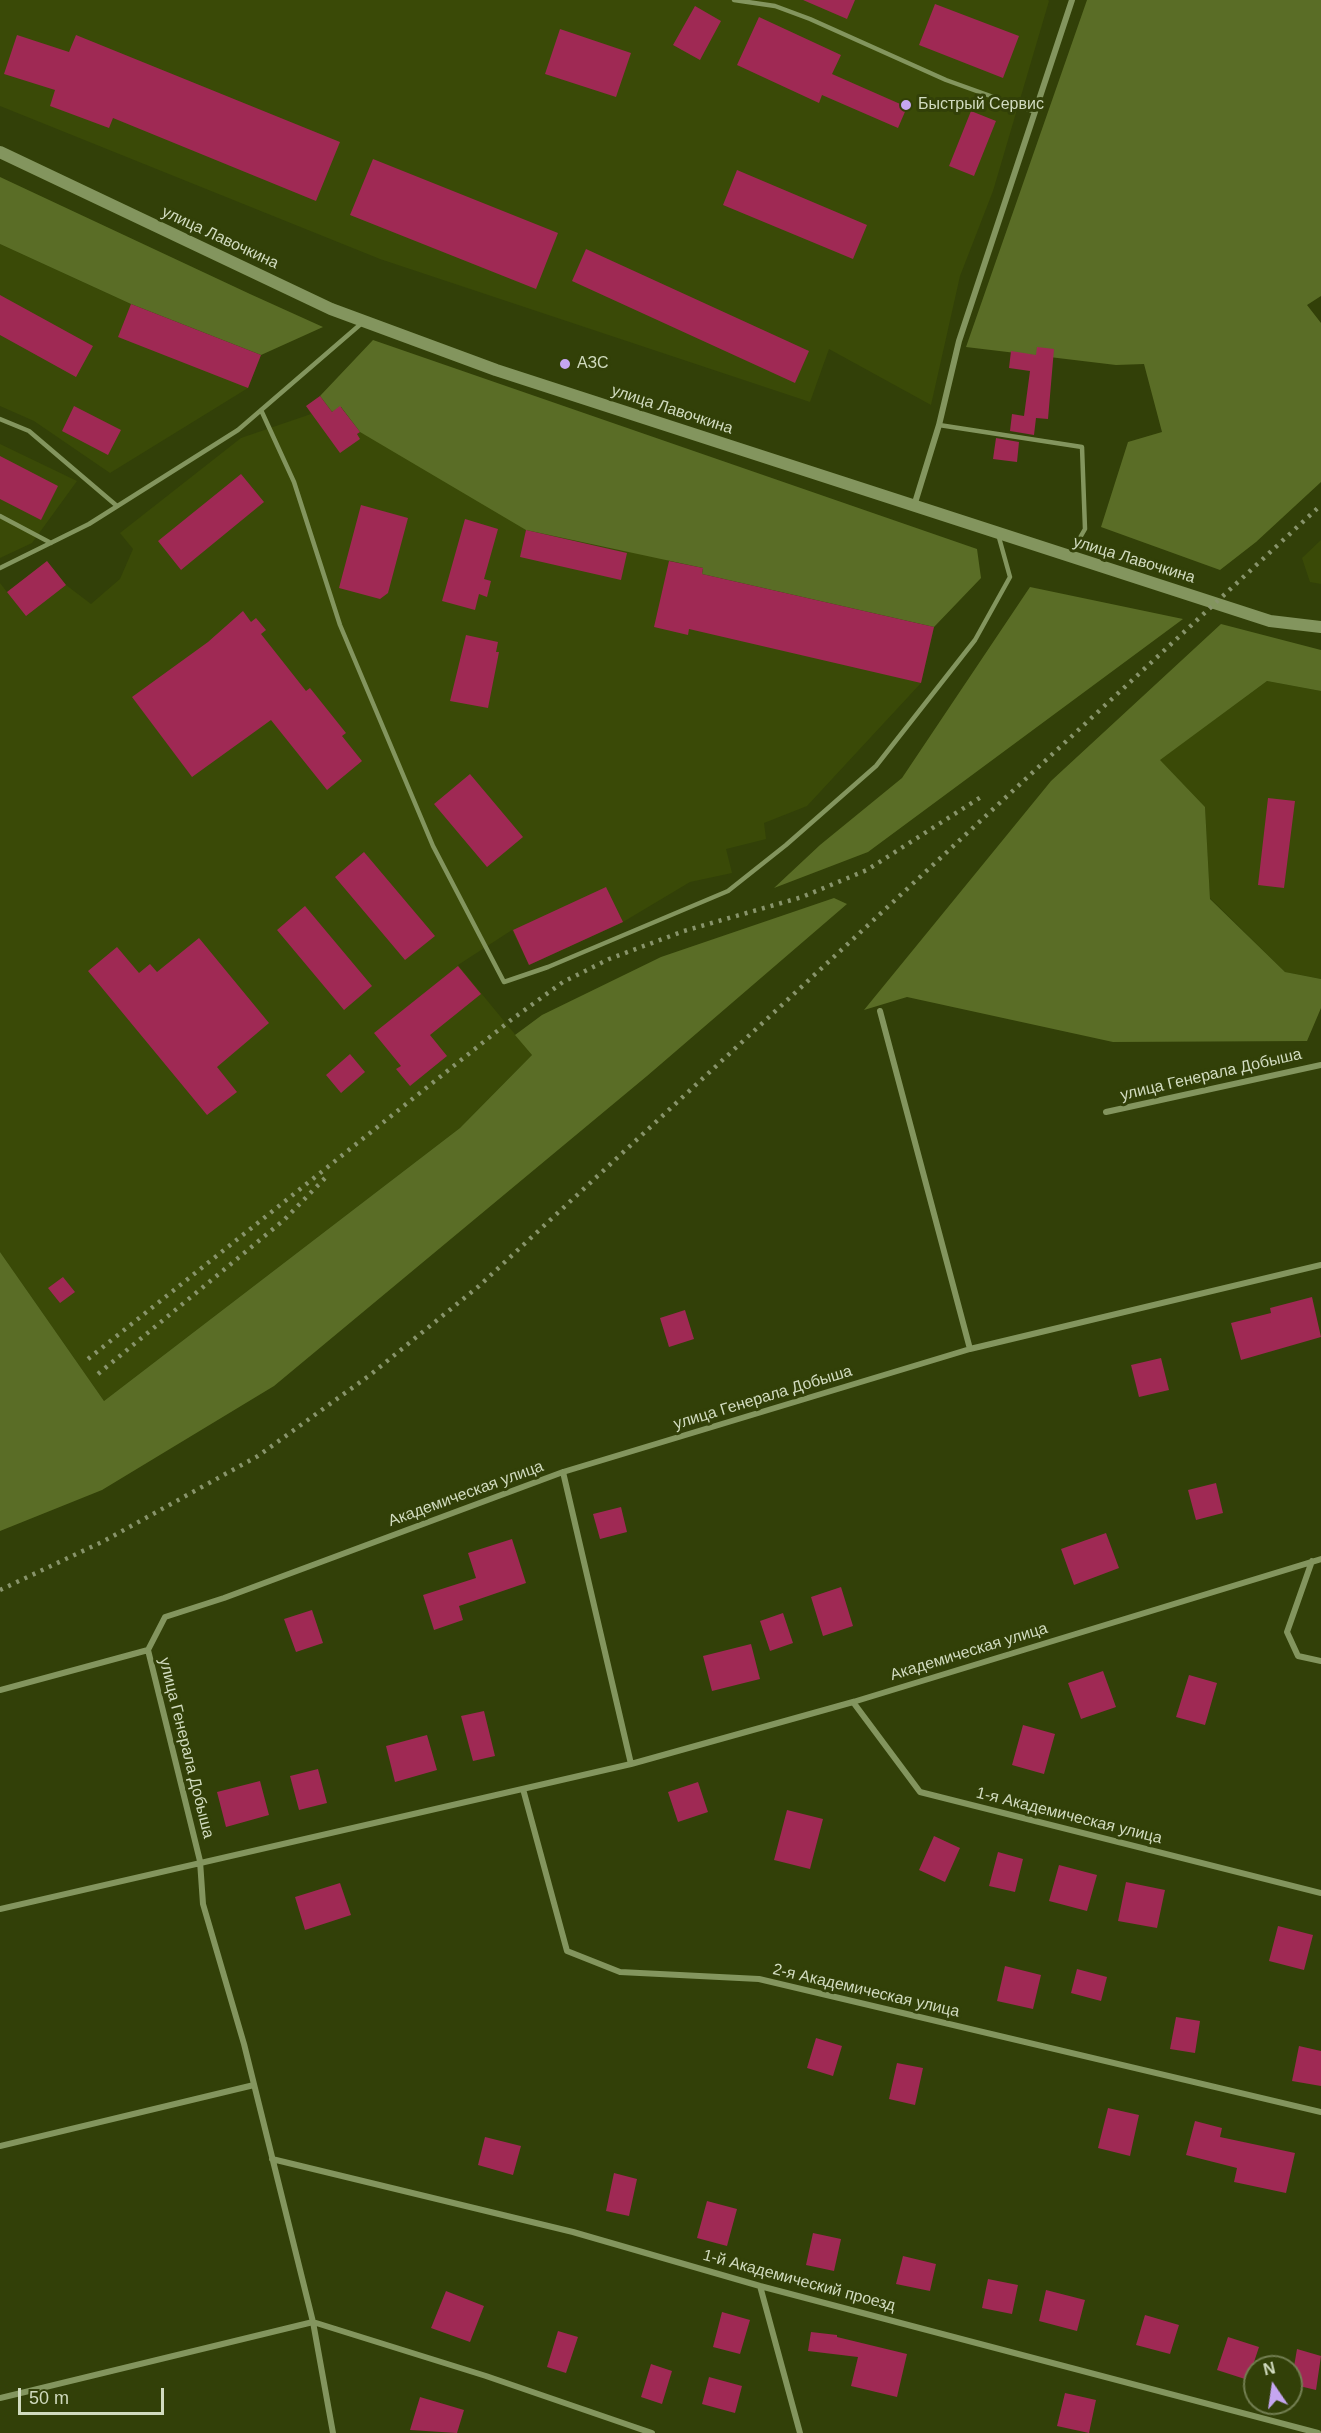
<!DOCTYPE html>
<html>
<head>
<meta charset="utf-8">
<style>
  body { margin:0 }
  #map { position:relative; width:1321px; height:2433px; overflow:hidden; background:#324008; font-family:Arial,sans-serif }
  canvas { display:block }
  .north { position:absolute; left:1243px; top:2355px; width:60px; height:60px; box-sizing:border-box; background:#324008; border:2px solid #727e51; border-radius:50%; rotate:347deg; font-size:16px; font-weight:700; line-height:24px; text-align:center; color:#d1dbbf }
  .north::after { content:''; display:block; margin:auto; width:21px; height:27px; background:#c5a6f0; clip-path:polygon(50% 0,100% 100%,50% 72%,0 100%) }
  .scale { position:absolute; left:18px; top:2388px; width:146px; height:27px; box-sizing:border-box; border:3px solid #d1dbbf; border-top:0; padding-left:8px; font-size:18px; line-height:21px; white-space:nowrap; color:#d1dbbf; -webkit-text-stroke:4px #324008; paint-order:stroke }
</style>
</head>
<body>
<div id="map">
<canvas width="1321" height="2433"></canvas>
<div class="north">N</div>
<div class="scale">50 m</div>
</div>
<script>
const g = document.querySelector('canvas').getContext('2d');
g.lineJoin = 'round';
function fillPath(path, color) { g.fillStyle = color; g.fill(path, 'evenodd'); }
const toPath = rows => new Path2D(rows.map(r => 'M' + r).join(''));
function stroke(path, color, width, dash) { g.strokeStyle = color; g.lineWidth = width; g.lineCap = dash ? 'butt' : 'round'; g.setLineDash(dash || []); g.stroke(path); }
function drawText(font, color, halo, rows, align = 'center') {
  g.font = font + ' Arial,sans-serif'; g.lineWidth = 6; g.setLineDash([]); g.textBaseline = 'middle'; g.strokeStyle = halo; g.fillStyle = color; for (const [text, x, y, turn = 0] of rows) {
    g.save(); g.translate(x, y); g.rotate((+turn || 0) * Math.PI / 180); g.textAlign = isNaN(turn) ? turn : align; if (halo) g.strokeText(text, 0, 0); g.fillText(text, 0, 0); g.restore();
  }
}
const built = toPath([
  [0,0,1048,0,1049,1,993,191,960,276,931,405,829,349,810,402,380,259,0,106],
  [0,244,131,304,261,355,248,388,110,473,34,421,0,406],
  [320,396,332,412,340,406,360,432,669,561,703,568,702,574,934,627,921,683,807,806,764,823,766,839,726,849,732,873,690,882,623,922,529,965,512,930,458,965,532,1055,460,1128,104,1401,0,1252,0,583,7,592,47,561,66,585,91,604,120,579,133,549,120,533,241,438,311,414,306,406],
  [0,444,77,481,32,543,0,558],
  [1321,540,1321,584,1310,582,1302,558],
  [1267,681,1321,691,1321,979,1285,972,1210,898,1205,807,1159,760]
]);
const green = toPath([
  [1087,0,1321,0,1321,296,1307,305,1321,323,1321,482,1256,542,1220,570,1101,527,1128,442,1162,432,1144,364,1116,365,966,347],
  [0,177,250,294,323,327,261,355,131,304,0,244],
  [373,340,977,549,981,578,934,627,702,574,703,568,526,530,360,432,341,407,332,412,320,396],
  [1030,587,1183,619,868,852,774,888,820,845,902,778],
  [1221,624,1321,650,1321,691,1267,681,1160,760,1205,807,1210,899,1285,972,1321,979,1321,1008,1307,1041,1113,1042,907,997,864,1010,1051,781],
  [834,898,847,904,647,1076,274,1386,102,1490,0,1531,0,1252,104,1401,460,1128,532,1055,515,1035,542,1015,661,957]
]);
const building = toPath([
  [803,0,855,0,847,19],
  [935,4,1019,36,1003,78,919,45],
  [695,6,721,21,700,60,673,45],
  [759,17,841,55,832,74,907,107,898,128,822,95,819,103,737,65],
  [560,29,631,53,616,97,545,74],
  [17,35,69,52,76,35,340,142,316,201,113,118,109,128,50,106,55,90,4,74],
  [971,111,996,121,974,176,949,166],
  [373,159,558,233,536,289,350,215],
  [737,170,867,225,853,259,723,205],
  [586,249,809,351,795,383,572,281],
  [0,295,93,346,76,377,0,335],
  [131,304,261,355,248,388,118,337],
  [1037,347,1054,349,1048,419,1036,418,1034,435,1010,431,1012,414,1024,416,1030,371,1009,368,1011,351,1036,355],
  [320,396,332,412,340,406,360,432,357,434,360,439,340,453,306,406],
  [74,406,121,430,108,455,62,431],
  [996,438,1019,442,1017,462,993,459],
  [0,456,58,486,41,520,0,499],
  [241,474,264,502,181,570,158,541],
  [361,505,408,518,388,593,380,599,339,588],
  [465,519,498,529,484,579,491,581,487,597,479,594,475,610,442,601],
  [526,530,627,553,621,580,520,557],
  [47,561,66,585,26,616,7,592],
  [669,561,703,568,702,574,934,627,921,683,689,629,688,635,654,627],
  [243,611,251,622,256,618,266,630,261,634,306,691,310,688,346,733,342,736,362,761,327,790,271,720,192,777,132,697,208,642],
  [466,635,498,642,496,652,499,652,488,708,450,701],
  [470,774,523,837,487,867,434,804],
  [1268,798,1295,801,1284,888,1258,885],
  [364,852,435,936,405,960,335,877],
  [606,887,623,922,529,965,513,930],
  [305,906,372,986,344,1010,277,930],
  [199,938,269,1023,217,1067,237,1092,207,1115,88,971,117,947,139,973,150,964,157,972],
  [458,966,481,994,430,1035,447,1056,410,1086,396,1069,401,1066,374,1033],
  [350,1054,365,1072,341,1093,326,1075],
  [63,1277,75,1292,60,1303,48,1288],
  [1312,1297,1321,1337,1241,1360,1231,1323,1271,1313,1270,1308],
  [685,1310,694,1339,669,1347,660,1318],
  [1161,1358,1169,1390,1139,1397,1131,1365],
  [1216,1483,1223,1513,1196,1520,1188,1490],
  [621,1507,627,1532,600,1539,593,1514],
  [1106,1533,1119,1568,1074,1585,1061,1549],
  [512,1539,526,1583,459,1606,463,1620,434,1630,423,1595,476,1578,468,1553],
  [841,1587,853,1626,823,1636,811,1597],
  [312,1610,323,1643,296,1652,284,1619],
  [783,1613,793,1643,770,1651,760,1621],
  [751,1644,760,1679,712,1691,703,1656],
  [1103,1671,1116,1707,1081,1719,1068,1683],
  [1189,1675,1217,1683,1205,1725,1176,1717],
  [484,1711,495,1756,473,1761,461,1716],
  [1023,1725,1055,1734,1044,1774,1012,1765],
  [427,1735,437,1770,395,1782,386,1746],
  [318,1769,327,1803,299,1810,290,1776],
  [260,1781,269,1815,226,1827,217,1792],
  [698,1782,708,1812,678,1822,668,1792],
  [787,1810,823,1819,810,1869,774,1860],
  [934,1836,960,1848,945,1882,919,1870],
  [998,1852,1023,1859,1015,1892,989,1886],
  [1059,1865,1097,1875,1087,1911,1049,1901],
  [1126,1882,1165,1890,1157,1928,1118,1921],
  [340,1883,351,1915,305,1930,295,1897],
  [1278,1926,1313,1935,1304,1970,1269,1961],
  [1005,1966,1041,1975,1033,2009,997,2001],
  [1077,1969,1107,1977,1101,2001,1071,1993],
  [1176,2017,1200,2021,1195,2053,1170,2049],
  [816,2038,842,2046,833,2076,807,2068],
  [1299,2046,1321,2051,1321,2086,1292,2081],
  [897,2063,923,2068,915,2105,889,2099],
  [1108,2108,1139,2115,1130,2156,1098,2148],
  [1195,2121,1222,2128,1220,2137,1295,2153,1286,2193,1234,2182,1237,2168,1186,2155],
  [485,2137,521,2146,513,2175,478,2165],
  [614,2173,637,2179,629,2216,606,2211],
  [707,2201,737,2209,727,2246,697,2238],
  [813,2233,841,2239,834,2271,806,2265],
  [903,2256,936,2264,930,2291,896,2284],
  [988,2279,1018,2285,1012,2314,982,2308],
  [1046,2290,1085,2300,1077,2331,1039,2321],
  [446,2291,484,2306,470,2342,431,2328],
  [722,2312,750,2320,740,2354,713,2347],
  [1145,2315,1179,2325,1170,2354,1136,2345],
  [558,2331,578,2337,566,2373,547,2367],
  [811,2332,837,2335,837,2337,907,2354,897,2397,851,2386,858,2357,808,2351],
  [1228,2337,1259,2347,1248,2380,1217,2370],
  [1297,2349,1321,2356,1316,2390,1291,2384],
  [651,2364,672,2371,662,2404,641,2397],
  [709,2377,742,2386,735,2413,702,2404],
  [1065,2393,1096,2400,1089,2433,1057,2426],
  [420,2397,464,2410,457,2433,410,2430]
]);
const lane = toPath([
  [734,0,775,6,810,19,946,80,1035,112],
  [261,410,294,482,340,625,433,846,504,982,548,967,728,891,786,845,876,766,975,640,1010,577,998,534],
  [0,419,29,431,117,506],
  [939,425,1082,447,1085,529,1070,555],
  [0,516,51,543],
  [0,568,89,524,238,430,362,323]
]);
const street = toPath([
  [914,506,939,425,959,341,1072,0],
  [880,1011,970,1349],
  [1106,1112,1321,1065],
  [563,1472,970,1349,1321,1265],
  [1312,1561,1287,1632,1298,1656,1321,1661],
  [0,1690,148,1650,200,1861,203,1904,244,2044,313,2322,333,2433],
  [853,1702,920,1792,1321,1893],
  [631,1764,853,1702,1321,1559],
  [523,1789,567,1951,620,1972,759,1979,1321,2112],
  [0,1909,631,1764,563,1472,224,1598,165,1617,148,1650],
  [0,2146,254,2085],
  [272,2159,573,2232,760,2286,1318,2433],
  [760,2286,800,2433],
  [0,2398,313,2322,486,2376,652,2433]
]);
const secondary = toPath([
  [0,152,331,309,496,370,1270,621,1321,627]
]);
const rail = toPath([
  [88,1359,511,1020,563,982,609,959,684,931,802,897,867,870,981,797],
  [98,1374,284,1220,329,1174],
  [0,1590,104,1541,258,1456,370,1375,479,1286,1321,505]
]);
const markers = [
  [906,105,6,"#c5a6f0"],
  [565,364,6,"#c5a6f0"]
];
const poiNames = [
  ["Быстрый Сервис",918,105],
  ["АЗС",577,364]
];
const streetNames = [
  ["улица Лавочкина",220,238,25],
  ["улица Лавочкина",672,410,18],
  ["улица Лавочкина",1134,560,17],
  ["улица Генерала Добыша",1211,1075,-13],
  ["улица Генерала Добыша",763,1398,-17],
  ["Академическая улица",466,1494,-20],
  ["Академическая улица",969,1652,-17],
  ["улица Генерала Добыша",186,1748,76],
  ["1-я Академическая улица",1069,1816,14],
  ["2-я Академическая улица",866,1991,13],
  ["1-й Академический проезд",799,2281,15]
];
fillPath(built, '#3a4a07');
fillPath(green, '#5a6d26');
fillPath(building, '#9f2954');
stroke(lane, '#83955e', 4.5);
stroke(street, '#83955e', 6);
stroke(secondary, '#83955e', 12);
stroke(rail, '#88946b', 4.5, [3, 6]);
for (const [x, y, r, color] of markers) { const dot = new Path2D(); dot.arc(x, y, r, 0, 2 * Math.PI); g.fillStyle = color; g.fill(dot); stroke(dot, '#324008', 2); }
drawText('16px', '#d1dbbf', '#324008', poiNames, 'left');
drawText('16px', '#d1dbbf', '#324008', streetNames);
</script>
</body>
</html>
